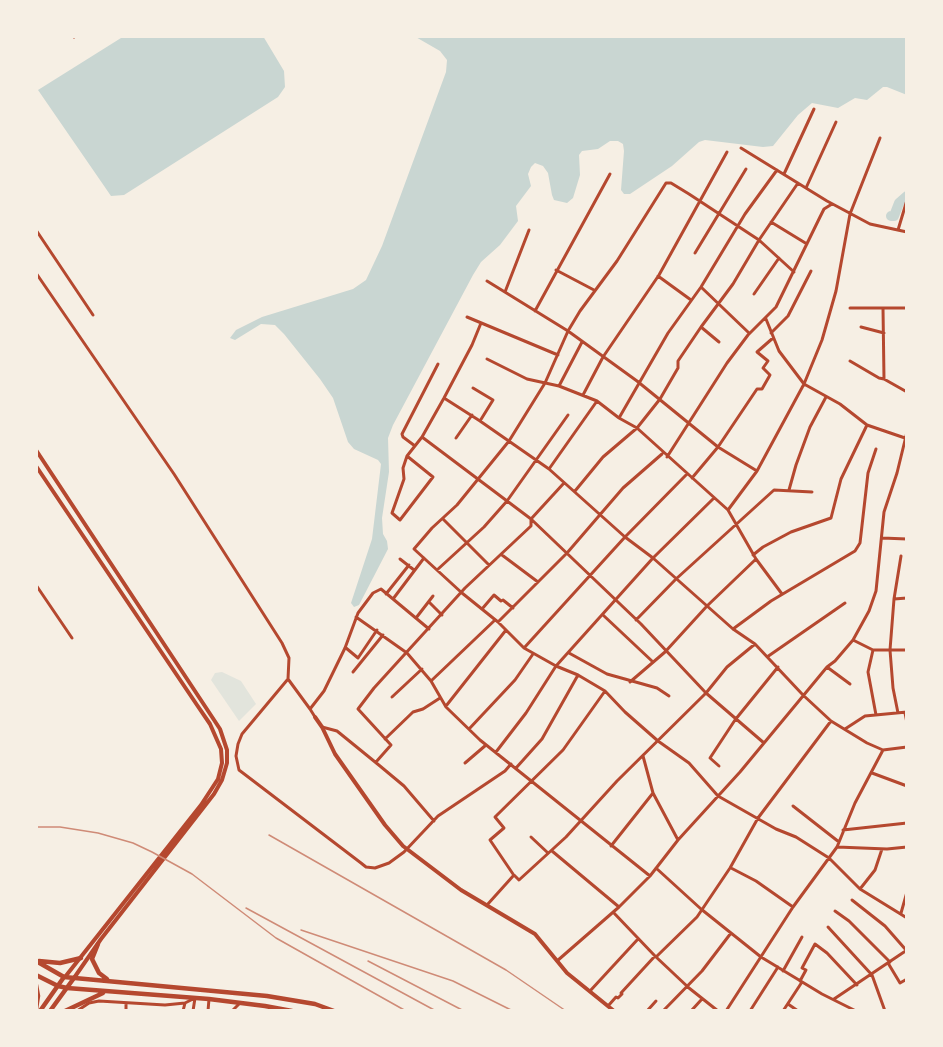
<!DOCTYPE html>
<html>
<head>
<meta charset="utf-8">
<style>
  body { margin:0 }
  #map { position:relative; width:943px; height:1047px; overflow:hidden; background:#f6efe4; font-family:"IBM Plex Sans",sans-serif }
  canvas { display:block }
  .frame { position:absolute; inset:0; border:38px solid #f6efe4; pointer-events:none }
</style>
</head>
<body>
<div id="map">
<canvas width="943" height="1047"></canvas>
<div class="frame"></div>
</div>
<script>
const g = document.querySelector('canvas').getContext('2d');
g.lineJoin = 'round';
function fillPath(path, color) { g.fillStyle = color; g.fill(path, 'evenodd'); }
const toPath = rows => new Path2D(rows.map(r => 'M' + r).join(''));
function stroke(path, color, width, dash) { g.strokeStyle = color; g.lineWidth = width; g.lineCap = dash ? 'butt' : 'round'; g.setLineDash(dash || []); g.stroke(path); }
const green = toPath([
  [222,672,241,681,256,704,239,721,211,680,215,673]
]);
const water = toPath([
  [120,36,263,36,284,71,285,87,278,97,124,195,111,196,38,90,121,38],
  [414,36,907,36,907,95,887,87,883,87,867,100,855,98,838,108,812,103,798,115,773,146,763,147,705,140,699,142,672,166,630,194,624,194,621,190,624,151,623,144,618,141,610,141,598,149,582,151,579,155,580,175,573,198,567,203,554,200,552,195,548,173,543,166,535,163,531,167,528,174,531,186,516,206,518,221,500,245,481,262,473,275,393,425,388,438,389,472,382,518,383,534,387,541,388,549,359,605,354,607,351,603,372,539,381,464,378,460,354,449,348,442,333,398,320,379,284,334,275,325,261,324,235,340,230,338,236,330,262,317,353,289,366,280,382,246,446,72,447,60,440,51]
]);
const river = toPath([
  [891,216,894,216,899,203,907,196]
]);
const minor = toPath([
  [73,36,74,37],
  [741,148,827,201,870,224,907,232],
  [784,174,814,109],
  [806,188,836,122],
  [771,222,807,244],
  [36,230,93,315],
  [898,230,907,200],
  [695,253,746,169],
  [556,270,594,290],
  [794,272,759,240,689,194,671,183,666,183,617,261,580,311,568,331,545,383,509,441,457,505,432,528,414,549,462,593,498,622,524,648,556,666,578,675,605,691,625,712,658,741,689,763,718,796,776,829,796,837,829,858,860,889,907,918],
  [36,273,174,474,282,643,289,658,288,679,242,734,238,744,236,756,239,770,361,863,366,867,375,868,389,863,404,852,438,816,505,771,511,764],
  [658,276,691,300],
  [487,281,568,331,637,381,718,447,757,471],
  [701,287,749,333],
  [505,292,529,230],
  [754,294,779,258],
  [850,308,907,308],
  [883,308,884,379,907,392],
  [535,311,610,174],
  [467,317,558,355],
  [766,319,779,351,804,384,840,404,867,425,905,438],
  [701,327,719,342],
  [861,327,884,333],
  [771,333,788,316,811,271],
  [487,359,527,379,559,386,597,401,619,418,637,428,728,510,756,559,782,594],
  [850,361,879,378,884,379],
  [559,386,582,342],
  [473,388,493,400,480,421],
  [583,395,603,357,659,275,727,152],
  [444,398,480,421,549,469,625,537,653,558,733,629,755,644,803,695,831,721,867,743,883,750,907,747],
  [619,418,668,333,701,287,745,214,777,170],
  [422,437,531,519,641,624,706,693,764,743],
  [456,438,472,415],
  [415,446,403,437,402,434,438,364],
  [407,456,433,477,400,520,392,513,404,479,403,468,407,456,422,437,444,398,472,345,481,323],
  [667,457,727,363,748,335,776,307,820,217,824,209,832,204],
  [549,469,597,401],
  [692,478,718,447,757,389,762,389,770,375,763,368,768,361,757,352,773,338],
  [789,490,796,465,810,427,826,397],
  [575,491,603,457,637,428,660,399,678,368,678,361,701,327,733,284,759,240,798,183],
  [728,510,757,471,804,384,822,340,836,291,850,214,880,138],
  [443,519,489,565],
  [882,538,907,539],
  [502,555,538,582],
  [753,555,763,547,791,532,831,518,841,479,867,425],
  [400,559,414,570],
  [437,570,484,527,507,501,568,415],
  [36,585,72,638],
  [386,594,409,565],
  [393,599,424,558],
  [894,599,907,598],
  [429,602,442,615],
  [482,609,494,595,501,601,503,600,513,608],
  [603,615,653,662],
  [356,617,407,653,431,681,446,707,480,740,650,876],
  [416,618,433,596],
  [636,620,676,579,774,490,812,492],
  [498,622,567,553,623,488,662,454],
  [733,629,771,601,855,551,860,543,868,473,876,449],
  [853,640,873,650,868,672,876,715],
  [346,648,358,658,377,630],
  [524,648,625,537,687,474],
  [873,650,907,650],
  [569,653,607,674,657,688,669,696],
  [767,657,845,603],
  [827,667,850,684],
  [353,672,383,635],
  [288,679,310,709],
  [431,681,495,620],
  [630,682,665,652,707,606,756,559],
  [392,697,422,669],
  [446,706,506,630],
  [898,713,893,688,890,650,894,599,901,556],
  [905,713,907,723],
  [315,717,310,709,324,691,345,648,358,613,373,593,381,589,429,629],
  [322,727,337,731,380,766,404,786,434,821],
  [469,729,515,680,533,654],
  [845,729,865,716,907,712],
  [385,739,413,712,423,709,440,698],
  [496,752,526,713,556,666,653,558,714,498],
  [643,756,653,793,678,840],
  [376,762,391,745,358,709,374,688,465,588,531,526,531,519,564,483],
  [465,763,486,745],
  [719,766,710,758,735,720,778,667],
  [516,768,542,739,578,675],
  [872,773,907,786],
  [793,806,839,842],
  [843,830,907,823],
  [531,837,548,853],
  [611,846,653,793],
  [837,847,887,849,907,847],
  [552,851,619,907],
  [656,868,701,909,761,957,822,994,856,1011],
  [731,868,756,881,793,907],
  [513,874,490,840,504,828,495,817,563,750,605,691],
  [860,889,875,870,882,849],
  [852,900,885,926,906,950],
  [487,905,514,875,519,880,566,837,617,781,706,693,727,667,755,644],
  [835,911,849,921,890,962],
  [613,912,655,956,689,988,718,1011],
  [901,913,907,892],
  [828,927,872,975,885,1011],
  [656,957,697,917,730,868,758,818,831,721],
  [557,961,619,907,650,876,678,840,740,772,827,667,835,661,853,640,869,611,876,591,884,512,897,473,907,432],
  [888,963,900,983,907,979],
  [783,971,802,937],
  [800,981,806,970,802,968,815,944,827,953,857,985],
  [590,991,638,939],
  [834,999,907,950],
  [788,1004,798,1011],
  [608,1006,616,997,618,998,622,994,621,993,655,956],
  [77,1011,89,1003,99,1001,165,1005,185,1003,195,998,193,1011],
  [126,1011,126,1003],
  [183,1011,185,1003],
  [208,1011,209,999],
  [232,1011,240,1003],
  [647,1011,656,1001],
  [663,1011,702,971,731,933],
  [691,1011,702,999],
  [726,1011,793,907,837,847,855,803,883,750],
  [750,1011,778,967],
  [783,1011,802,982]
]);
const tertiary = toPath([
  [36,450,220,729,227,750,227,763,222,780,214,794,101,939,74,978],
  [36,466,197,705,210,724,221,749,222,763,218,779,201,805,65,977],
  [315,717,322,727,335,754,385,825,403,846,461,890,535,934,567,973,614,1011]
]);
const primary = toPath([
  [40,1011,64,977],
  [50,1011,74,978]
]);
const trunk = toPath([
  [98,944,92,959,99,973,107,979],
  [36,961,64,977,267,996,315,1004,334,1011],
  [39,961,60,963,81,958],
  [36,975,58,986,67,988,209,999,265,1006,292,1011],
  [36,985,38,996,36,1009],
  [65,1011,103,993]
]);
const rail = toPath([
  [36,827,60,827,98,833,133,843,152,852,192,874,276,938,406,1011],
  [269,835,506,970,566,1011],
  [246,908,436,1011],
  [301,930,453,981,513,1011],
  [368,961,464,1011]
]);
fillPath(green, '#e2e4dc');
fillPath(water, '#c9d6d2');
stroke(river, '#c9d6d2', 10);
stroke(minor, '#b5482f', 3);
stroke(tertiary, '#b5482f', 4);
stroke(primary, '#b5482f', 4.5);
stroke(trunk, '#b5482f', 4.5);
stroke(rail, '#cf8b77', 1.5);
</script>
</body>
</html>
